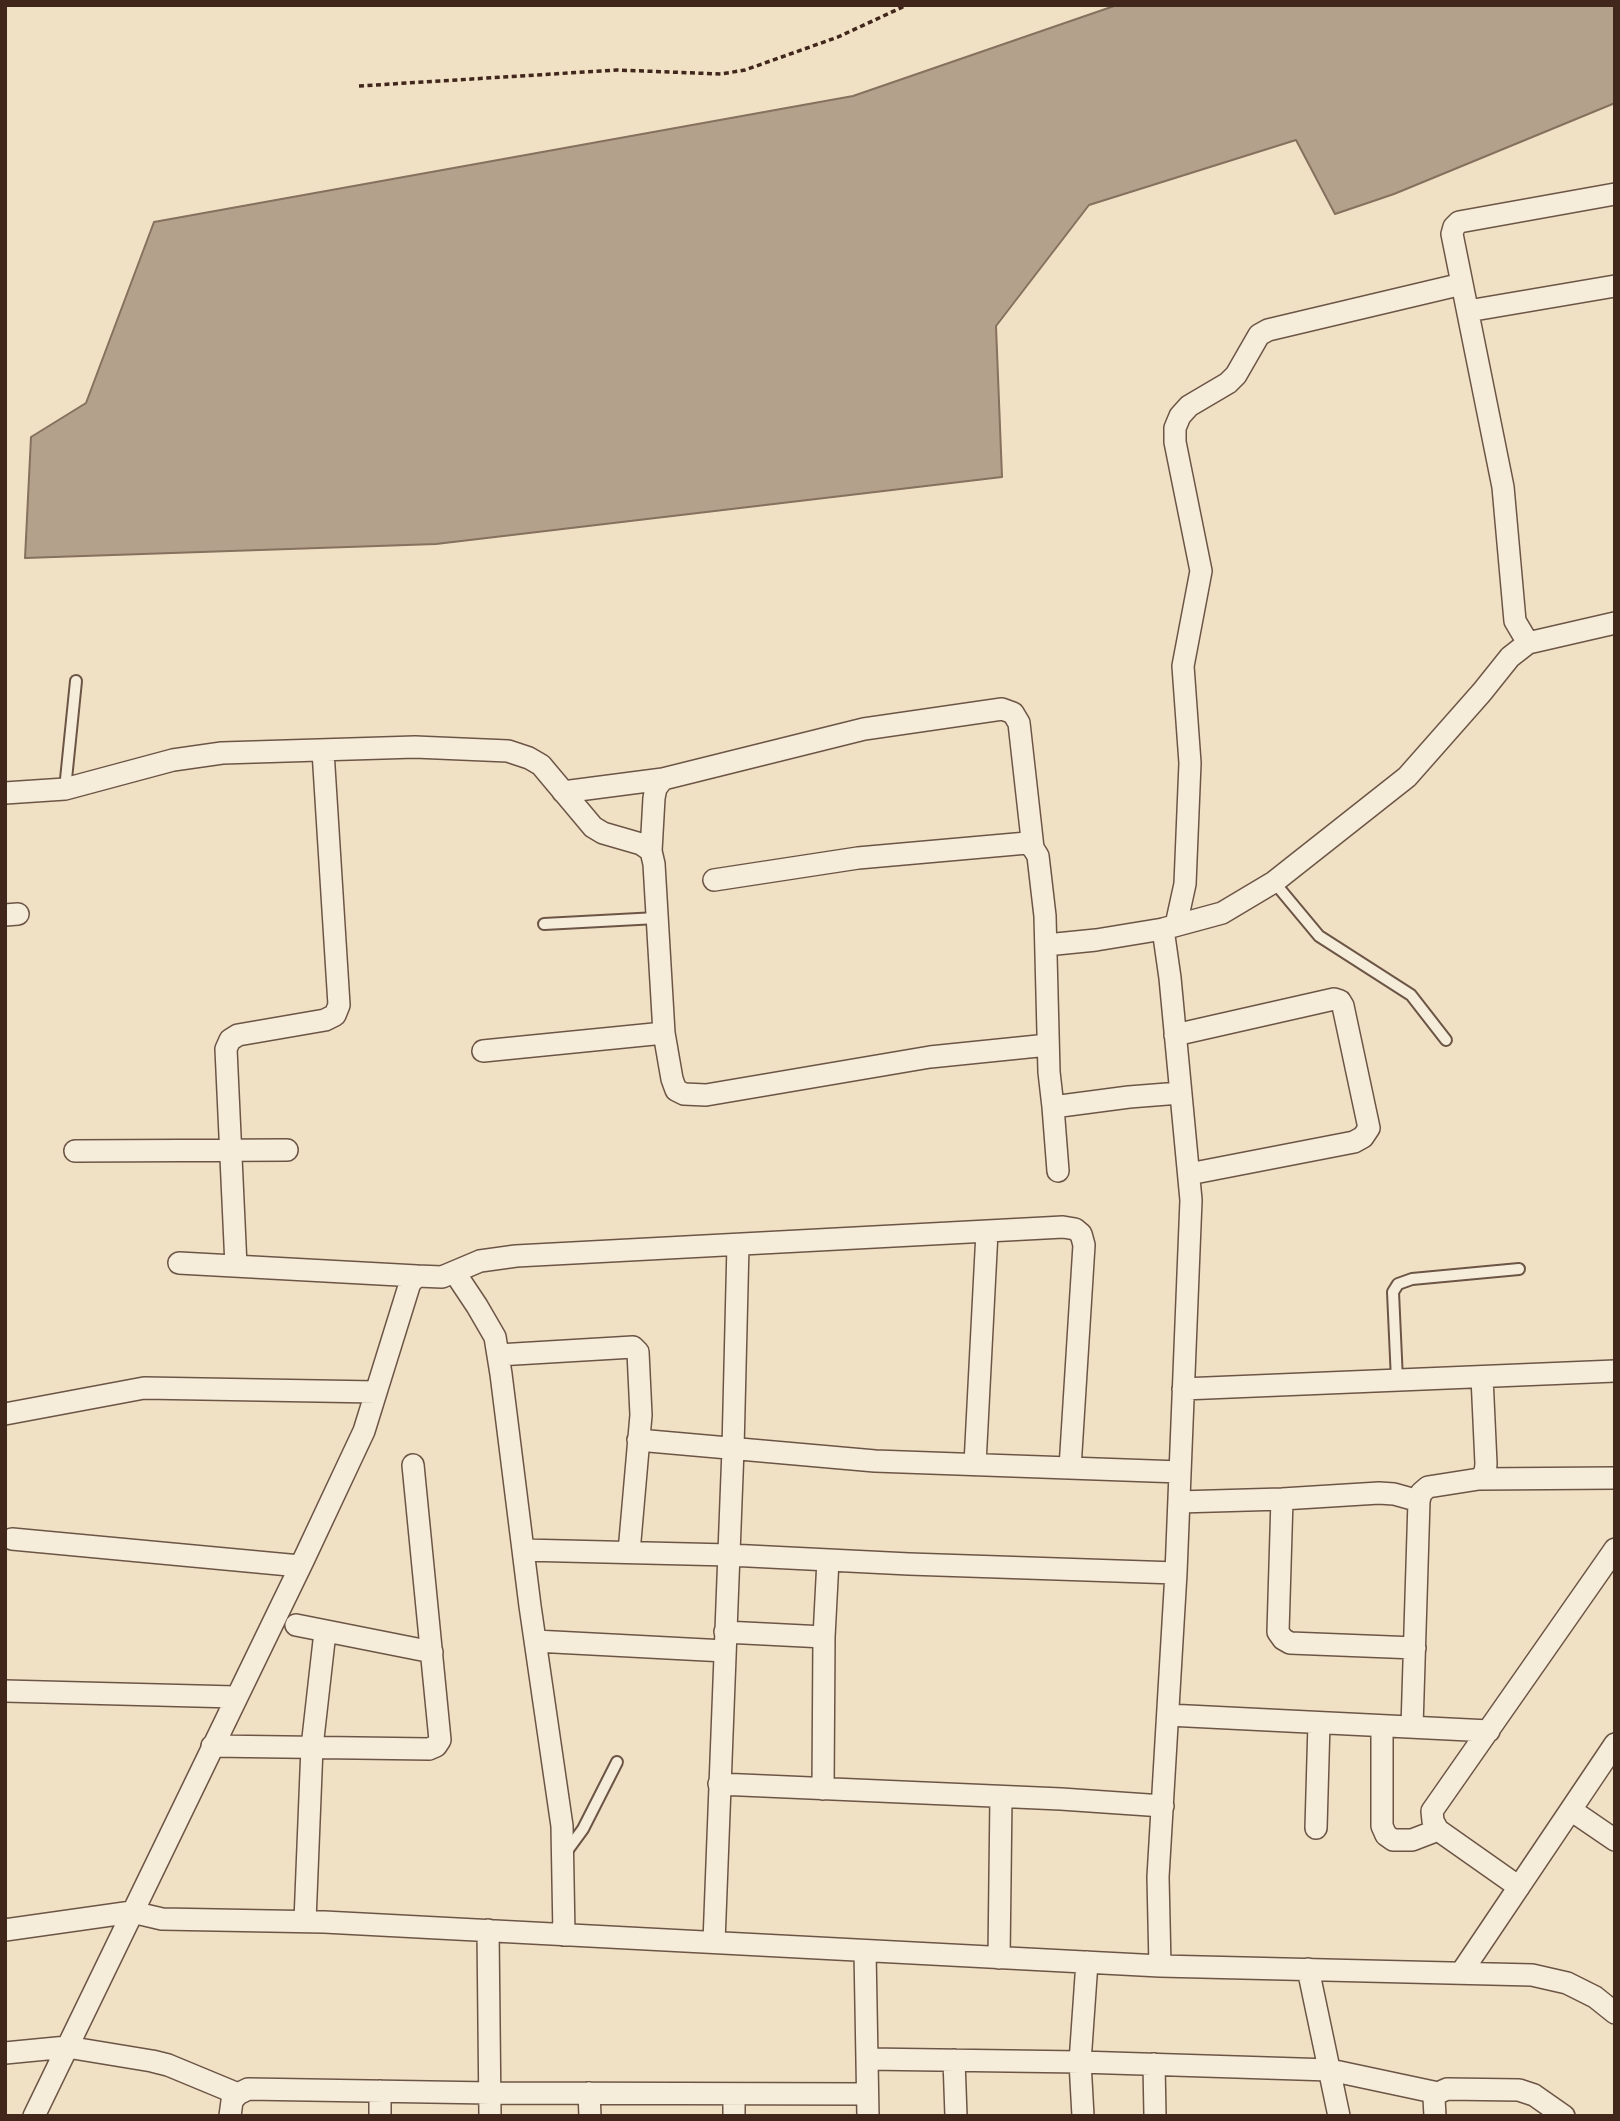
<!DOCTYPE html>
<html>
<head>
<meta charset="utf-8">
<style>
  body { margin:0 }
  #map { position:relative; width:1620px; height:2121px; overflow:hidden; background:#f0e1c5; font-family:"Libre Caslon Text",serif }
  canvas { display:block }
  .frame { position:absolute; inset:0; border:7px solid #41261b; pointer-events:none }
</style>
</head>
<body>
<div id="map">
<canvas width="1620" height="2121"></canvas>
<div class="frame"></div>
</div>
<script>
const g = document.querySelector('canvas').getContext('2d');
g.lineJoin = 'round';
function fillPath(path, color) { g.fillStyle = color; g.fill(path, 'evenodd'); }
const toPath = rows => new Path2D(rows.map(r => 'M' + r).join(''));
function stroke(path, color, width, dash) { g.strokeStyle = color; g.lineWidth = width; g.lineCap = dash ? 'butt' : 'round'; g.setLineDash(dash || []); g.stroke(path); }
const water = toPath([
  [1117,5,1615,5,1615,103,1394,194,1335,214,1296,140,1089,205,996,326,1002,477,436,544,25,558,31,437,86,403,154,222,853,96,1117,5]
]);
const path = toPath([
  [359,86,617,70,721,74,745,70,838,37,907,5]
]);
const service = toPath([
  [65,789,76,681],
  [1274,882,1319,936,1411,995,1446,1040],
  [544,924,657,918],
  [1397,1380,1393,1292,1398,1284,1412,1279,1519,1269],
  [564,1855,583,1829,617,1762]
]);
const minor = toPath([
  [1468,311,1615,286],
  [1528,643,1515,621,1503,487,1452,234,1454,227,1459,222,1615,194],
  [563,792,663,779,864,729,1002,709,1013,713,1019,723,1033,848],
  [5,793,65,789,173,760,222,753,415,747,508,751,529,758,541,765,593,827,603,833,641,844,651,851,654,864,664,1033,672,1079,676,1090,684,1094,706,1095,930,1057,1048,1045],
  [651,851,654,798,656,788,663,779],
  [714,880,858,858,1027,843,1033,848,1038,856,1045,916,1049,1072,1053,1107,1129,1097,1180,1093],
  [5,915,18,914],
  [1176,925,1185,884,1190,763,1183,666,1201,571,1175,442,1175,428,1180,416,1189,406,1228,383,1236,375,1259,335,1268,330,1462,284],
  [1046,945,1096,940,1163,929,1222,913,1274,882,1407,777,1482,692,1510,657,1528,643,1615,623],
  [1175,1035,1334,999,1340,1001,1343,1006,1369,1128,1363,1137,1354,1142,1189,1174],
  [483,1051,664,1033],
  [1053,1107,1058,1171],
  [75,1151,287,1150],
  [179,1263,417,1276],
  [236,1266,226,1049,230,1040,238,1035,325,1020,335,1015,339,1005,323,751],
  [455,1273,477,1306,495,1337,501,1374,530,1606,562,1826,564,1935],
  [498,1355,633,1347,638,1352,641,1415,629,1552],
  [1183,1389,1615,1371],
  [5,1414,144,1388,376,1392],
  [638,1440,875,1461,1180,1472],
  [975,1464,987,1232],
  [1479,1479,1615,1478],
  [1282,1499,1278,1632,1283,1639,1290,1643,1415,1648],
  [1179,1502,1282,1499,1379,1493,1394,1494,1419,1501],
  [12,1539,300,1566],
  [523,1550,729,1555,909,1564,1176,1573],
  [296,1625,432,1652],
  [725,1632,824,1637],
  [535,1641,725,1651],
  [5,1691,235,1697],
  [1168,1715,1489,1731],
  [1382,1726,1382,1826,1386,1835,1393,1840,1412,1840,1438,1830],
  [1412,1727,1419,1501,1421,1493,1428,1487,1479,1479,1485,1473,1486,1464,1482,1377],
  [212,1746,429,1749,436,1746,440,1740,413,1465],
  [719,1784,1061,1799,1163,1806],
  [823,1789,824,1637,828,1560],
  [1571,1810,1615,1840],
  [1316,1828,1319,1723],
  [1519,1887,1438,1830,1433,1821,1432,1811,1615,1549],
  [305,1921,312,1747,325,1632],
  [5,1930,132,1912,162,1919,324,1922,1160,1966,1532,1975,1567,1983,1595,1997,1615,2013],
  [488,1930,490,2116],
  [714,1942,733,1449,738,1245],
  [865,1951,868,2116],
  [999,1958,1001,1797],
  [1160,1966,1158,1877,1176,1573,1191,1200,1170,978,1163,929],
  [1308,1969,1339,2116],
  [1461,1973,1615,1744],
  [5,2053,67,2047,152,2061,168,2065,238,2094],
  [867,2059,1080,2062,1330,2070,1438,2093],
  [954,2060,956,2116],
  [1154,2064,1155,2116],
  [589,2093,590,2116],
  [34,2116,303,1561,364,1431,410,1283,417,1276,442,1277,480,1261,516,1256,1063,1227,1075,1229,1081,1234,1084,1245,1070,1468],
  [230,2116,232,2101,238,2094,248,2089,490,2093,867,2094],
  [380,2116,380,2091],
  [734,2116,734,2094],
  [1083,2116,1080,2062,1087,1962],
  [1435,2116,1434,2098,1438,2093,1447,2089,1519,2090,1534,2095,1564,2116]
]);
fillPath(water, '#b4a18b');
stroke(water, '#86705e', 2);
stroke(service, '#6d5546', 14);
stroke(minor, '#6d5546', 24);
stroke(path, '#41261b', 3.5, [5, 3.5]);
stroke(service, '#f5ecd9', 10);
stroke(minor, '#f5ecd9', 21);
</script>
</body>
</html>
